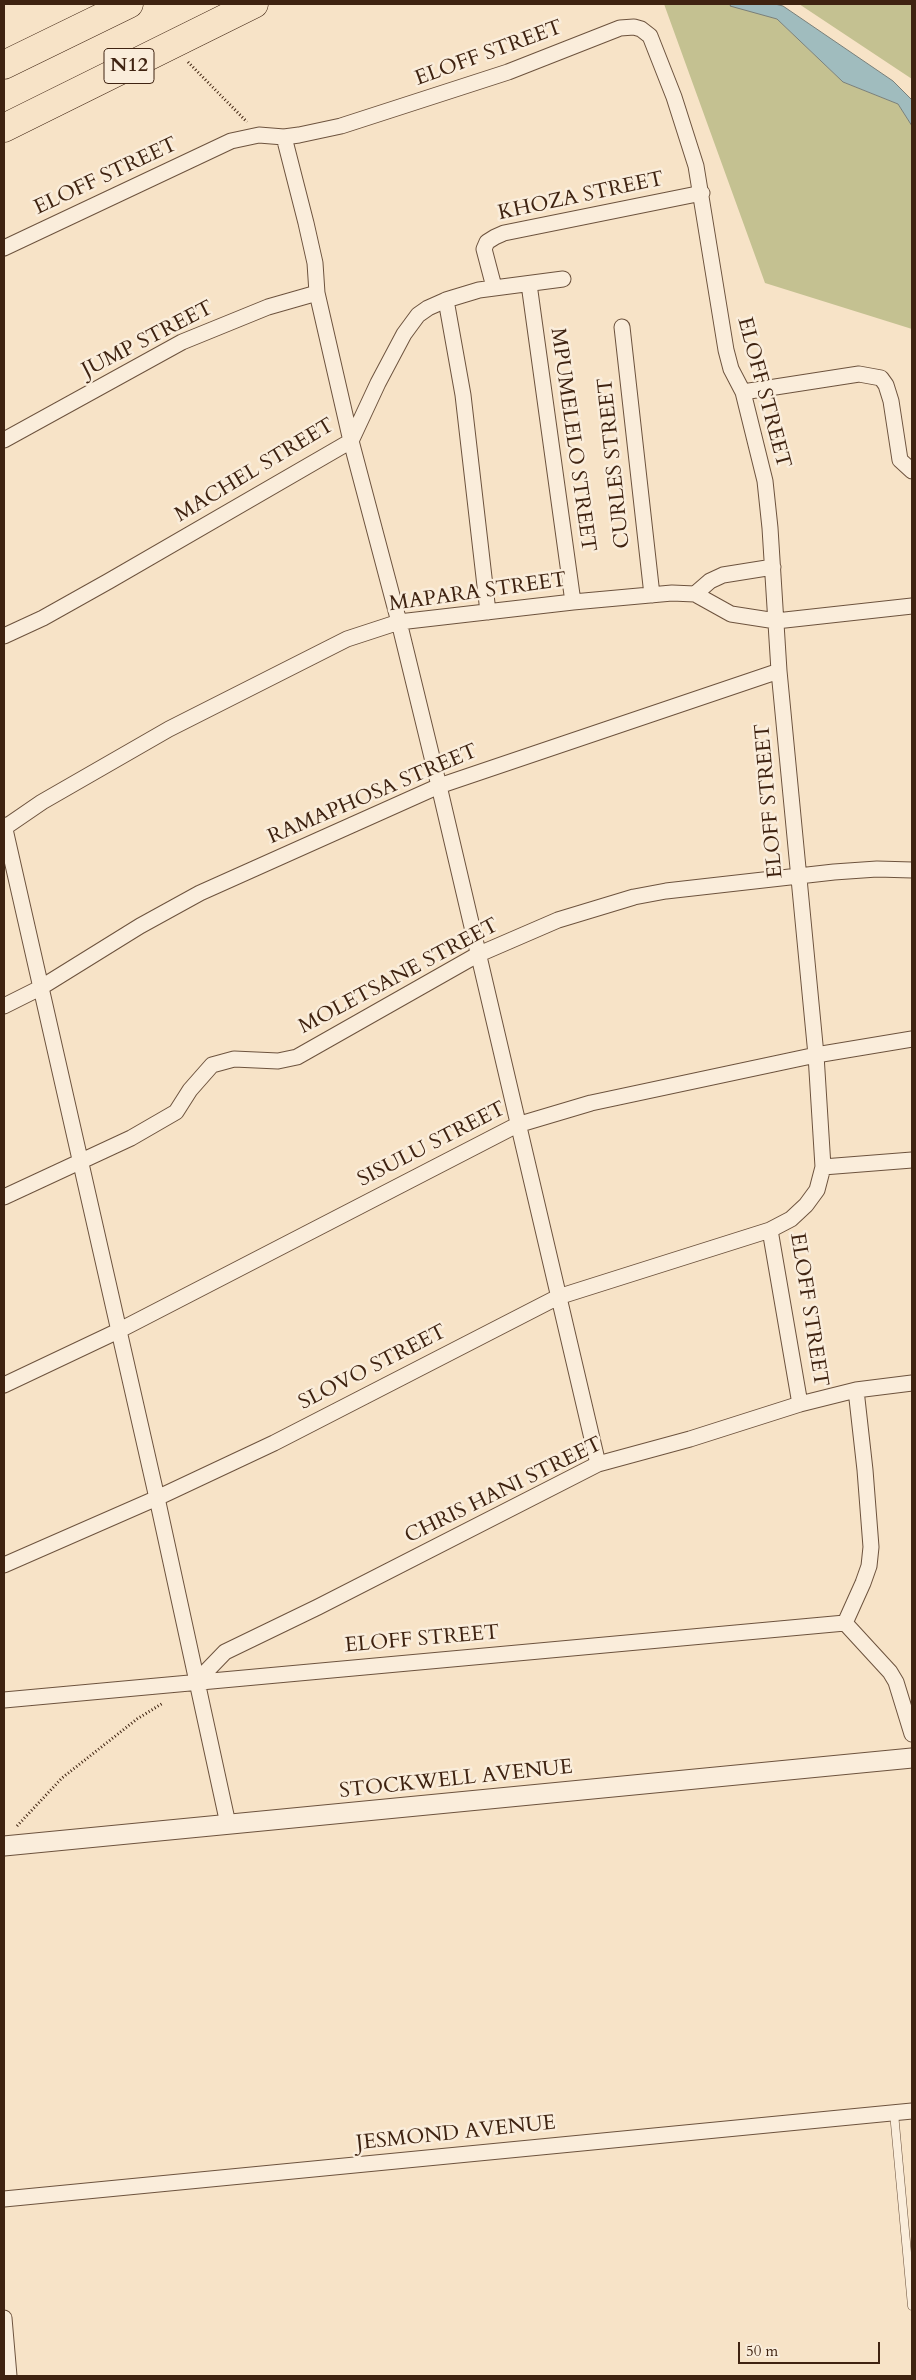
<!DOCTYPE html>
<html>
<head>
<meta charset="utf-8">
<style>
  body { margin:0 }
  #map { position:relative; width:916px; height:2380px; overflow:hidden; background:#f7e3c7; font-family:Cardo,serif }
  canvas { display:block }
  .frame { position:absolute; inset:0; border:5px solid #3f2311; pointer-events:none }
  .scale { position:absolute; left:738px; top:2342px; width:142px; height:22px; box-sizing:border-box; border:2px solid #3f2311; border-top:0; padding-left:6px; font-size:15px; line-height:18px; white-space:nowrap; color:#3f2311; -webkit-text-stroke:4px #faeddb; paint-order:stroke }
</style>
</head>
<body>
<div id="map">
<canvas width="916" height="2380"></canvas>
<div class="frame"></div>
<div class="scale">50 m</div>
</div>
<script>
const g = document.querySelector('canvas').getContext('2d');
g.lineJoin = 'round';
function fillPath(path, color) { g.fillStyle = color; g.fill(path, 'evenodd'); }
const toPath = rows => new Path2D(rows.map(r => 'M' + r).join(''));
function stroke(path, color, width, dash) { g.strokeStyle = color; g.lineWidth = width; g.lineCap = dash ? 'butt' : 'round'; g.setLineDash(dash || []); g.stroke(path); }
function drawText(font, color, halo, rows, align = 'center') {
  g.font = font + ' Cardo,serif'; g.lineWidth = 5; g.setLineDash([]); g.textBaseline = 'middle'; g.strokeStyle = halo; g.fillStyle = color; for (const [text, x, y, turn = 0] of rows) {
    g.save(); g.translate(x, y); g.rotate((+turn || 0) * Math.PI / 180); g.textAlign = isNaN(turn) ? turn : align; if (halo) g.strokeText(text, 0, 0); g.fillText(text, 0, 0); g.restore();
  }
}
const green = toPath([
  [664,4,729,4,777,19,843,82,898,104,912,126,912,329,765,283],
  [799,4,912,4,912,79]
]);
const water = toPath([
  [731,4,775,4,783,6,893,81,912,100,912,126,898,104,843,82,777,19,730,6,731,4]
]);
const path = toPath([
  [188,62,247,122],
  [17,1826,62,1778,137,1719,163,1703]
]);
const service = toPath([
  [894,2113,912,2306]
]);
const minor = toPath([
  [284,137,306,223,315,263,317,293,351,441,399,622,439,786,598,1464],
  [4,248,231,141,259,135,284,137,299,135,341,126,508,72,620,28,634,27,641,29,650,36,674,97,696,166,726,350,731,369,743,392,765,481,770,528,779,671,816,1055,823,1167,817,1190,806,1205,791,1219,770,1230,800,1404],
  [529,284,573,602],
  [494,287,484,249,487,242,495,237,504,233,702,193],
  [446,300,463,395,488,612],
  [622,327,652,595],
  [743,392,859,374,881,378,886,385,891,401,900,460,912,471],
  [4,440,182,342,268,307,317,293],
  [695,594,710,581,723,575,773,567],
  [4,636,43,618,109,581,351,441,378,383,404,334,418,315,428,308,446,300,479,290,563,279],
  [4,825,157,1498,228,1824],
  [4,828,42,802,169,729,347,639,399,622,573,602,672,593,695,594,731,614,776,621,912,606],
  [4,1006,40,988,140,926,200,893,439,786,779,671],
  [823,1167,912,1160],
  [4,1197,131,1138,176,1112,190,1090,212,1065,234,1059,278,1061,297,1057,477,955,558,920,634,897,666,891,834,872,877,869,912,870],
  [4,1385,118,1331,517,1125,591,1103,816,1055,912,1039],
  [856,1390,865,1470,871,1547,869,1566,863,1583,845,1623,890,1672,896,1682,912,1734],
  [4,1565,157,1498,274,1443,558,1297,770,1230],
  [197,1681,225,1652,318,1607,598,1464,690,1439,800,1404,856,1390,912,1383],
  [4,1700,845,1623],
  [4,2199,912,2111],
  [4,2318,9,2376]
]);
const tertiary = toPath([
  [4,1846,912,1758]
]);
const motorway = toPath([
  [4,65,129,4],
  [4,128,254,4]
]);
const shields = [
  [129,66,50]
];
const shieldNames = [
  ["N12",129,66]
];
const streetNames = [
  ["ELOFF STREET",489,54,-20],
  ["ELOFF STREET",106,177,-25],
  ["KHOZA STREET",581,197,-12],
  ["JUMP STREET",148,340,-27],
  ["ELOFF STREET",763,393,75],
  ["MPUMELELO STREET",572,440,82],
  ["CURLES STREET",615,463,-96],
  ["MACHEL STREET",255,471,-31],
  ["MAPARA STREET",478,593,-8],
  ["RAMAPHOSA STREET",373,795,-23],
  ["ELOFF STREET",770,801,-95],
  ["MOLETSANE STREET",399,977,-28],
  ["SISULU STREET",432,1145,-27],
  ["ELOFF STREET",808,1310,81],
  ["SLOVO STREET",373,1368,-27],
  ["CHRIS HANI STREET",504,1491,-26],
  ["ELOFF STREET",422,1640,-5],
  ["STOCKWELL AVENUE",456,1780,-6],
  ["JESMOND AVENUE",456,2134,-6]
];
fillPath(green, '#c4c191');
fillPath(water, '#a0bcbe');
stroke(water, '#797f79', 1);
stroke(service, '#6d533e', 9);
stroke(minor, '#6d533e', 17);
stroke(tertiary, '#6d533e', 21);
stroke(motorway, '#3f2311', 29);
stroke(path, '#3f2311', 3, [1, 2.5]);
stroke(service, '#faeddb', 8);
stroke(minor, '#faeddb', 15);
stroke(tertiary, '#faeddb', 19);
stroke(motorway, '#f7e3c7', 28);
for (const [x, y, w] of shields) { const box = new Path2D(); box.roundRect(x - w / 2, y - 17.5, w, 35, 4); g.fillStyle = '#faeddb'; g.fill(box); stroke(box, '#3f2311', 1); }
drawText('bold 20px', '#3f2311', null, shieldNames);
drawText('21px', '#3f2311', '#faeddb', streetNames);
</script>
</body>
</html>
